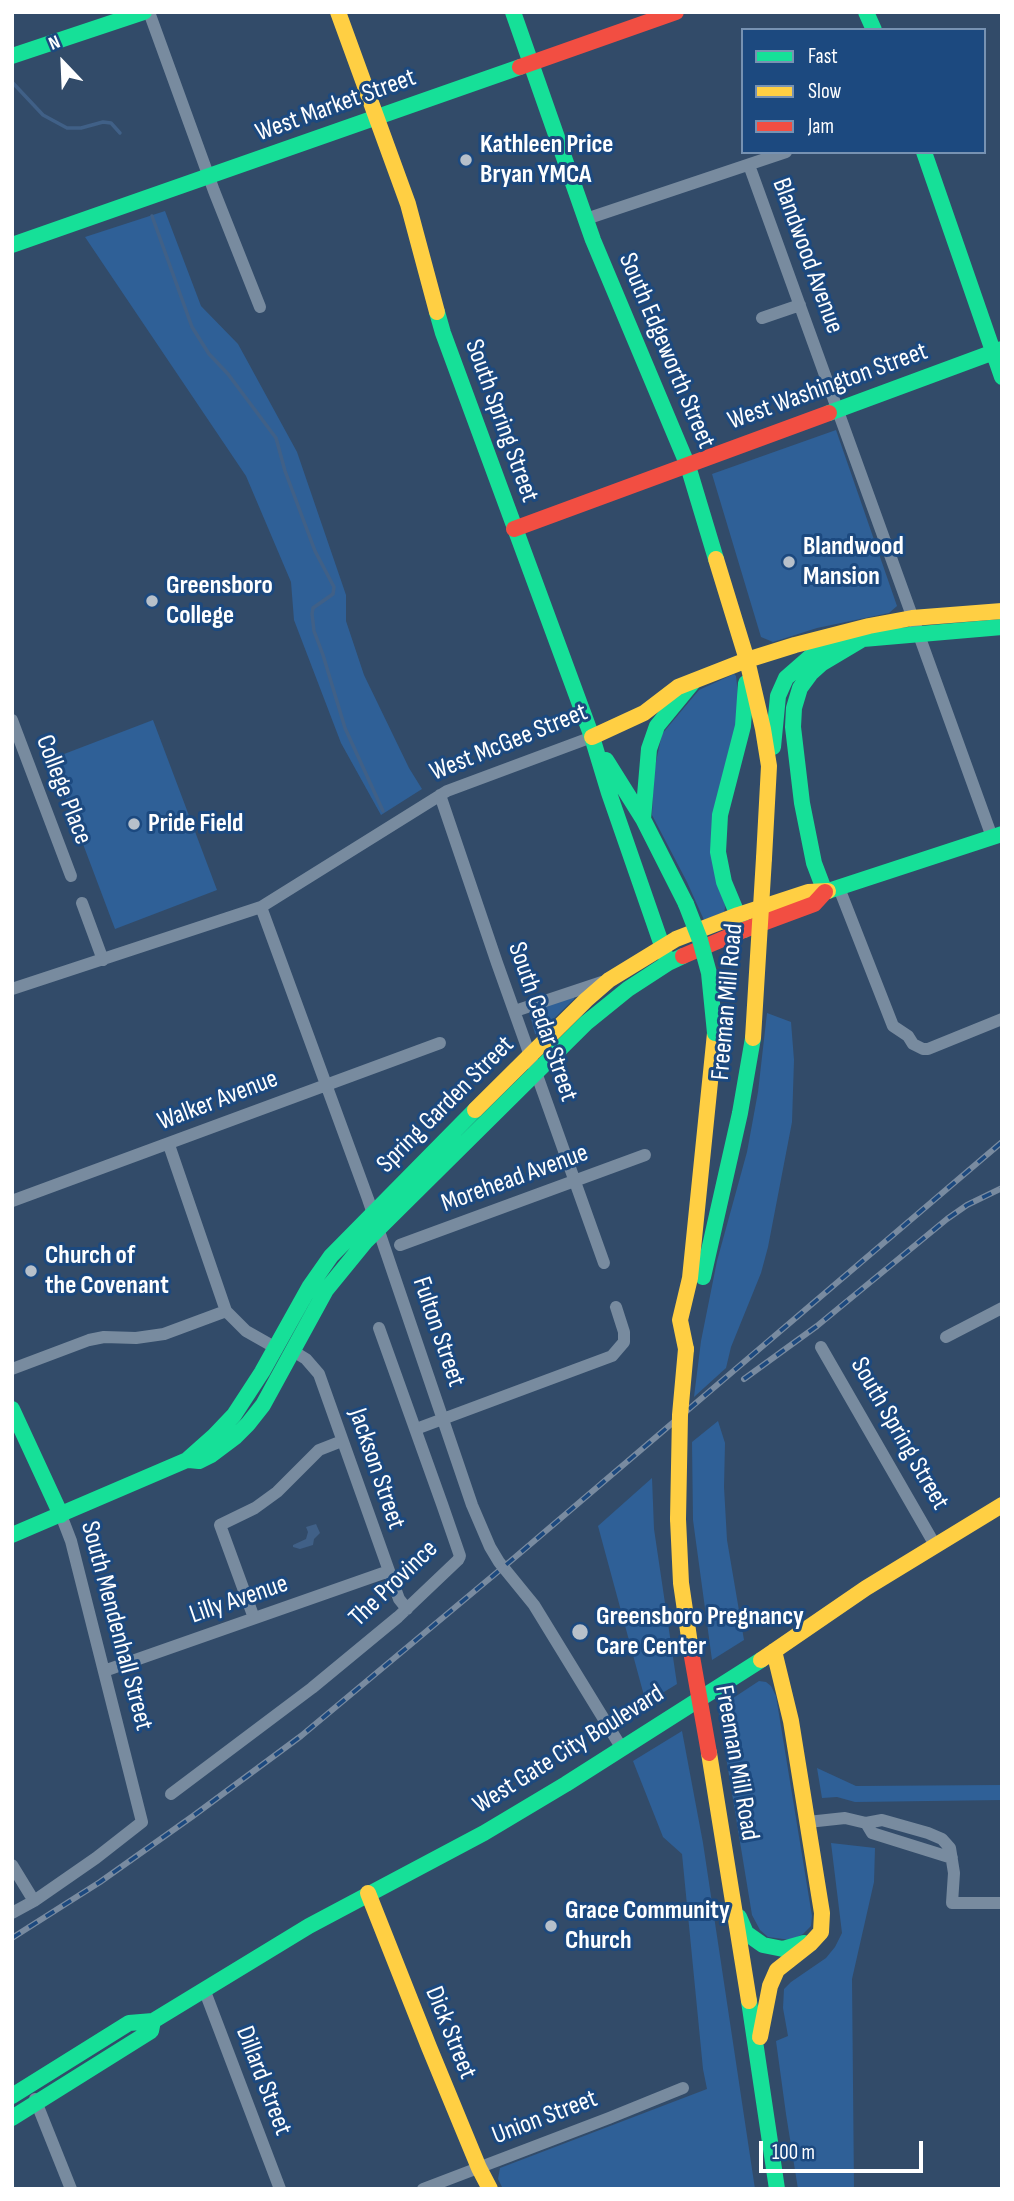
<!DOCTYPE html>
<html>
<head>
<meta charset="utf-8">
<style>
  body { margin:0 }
  #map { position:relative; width:1014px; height:2201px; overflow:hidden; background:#324b69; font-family:"Sofia Sans Condensed",sans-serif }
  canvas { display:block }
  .frame { position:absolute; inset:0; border:14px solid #fff; pointer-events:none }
  .legend { position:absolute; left:741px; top:28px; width:245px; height:126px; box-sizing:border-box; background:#1c497f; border:2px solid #7792b2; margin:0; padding:9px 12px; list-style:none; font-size:21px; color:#fff }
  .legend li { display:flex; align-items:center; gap:14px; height:35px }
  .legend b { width:35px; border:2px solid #7792b2 }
  .north { position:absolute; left:28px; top:28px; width:70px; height:70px; -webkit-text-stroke:5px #1c497f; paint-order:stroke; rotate:337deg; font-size:19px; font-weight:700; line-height:28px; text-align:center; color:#fff }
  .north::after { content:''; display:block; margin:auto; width:24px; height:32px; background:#fff; clip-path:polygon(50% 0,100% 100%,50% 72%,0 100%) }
  .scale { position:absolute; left:759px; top:2141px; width:164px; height:32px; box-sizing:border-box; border:4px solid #fff; border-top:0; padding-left:9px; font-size:21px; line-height:24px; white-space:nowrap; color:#fff; -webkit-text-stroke:5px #1c497f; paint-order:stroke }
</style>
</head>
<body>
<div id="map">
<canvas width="1014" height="2201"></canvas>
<div class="frame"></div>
<ul class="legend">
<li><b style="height:9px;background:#16e098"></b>Fast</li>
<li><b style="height:9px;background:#ffcf43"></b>Slow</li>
<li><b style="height:9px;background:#f24e42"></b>Jam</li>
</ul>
<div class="north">N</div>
<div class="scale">100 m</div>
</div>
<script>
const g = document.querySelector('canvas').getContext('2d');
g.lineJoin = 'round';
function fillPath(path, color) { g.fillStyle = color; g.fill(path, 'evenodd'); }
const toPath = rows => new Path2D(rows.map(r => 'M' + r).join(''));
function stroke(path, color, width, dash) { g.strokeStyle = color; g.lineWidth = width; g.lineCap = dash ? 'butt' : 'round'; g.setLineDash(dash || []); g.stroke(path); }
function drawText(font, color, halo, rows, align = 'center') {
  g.font = font + ' "Sofia Sans Condensed",sans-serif'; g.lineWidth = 6; g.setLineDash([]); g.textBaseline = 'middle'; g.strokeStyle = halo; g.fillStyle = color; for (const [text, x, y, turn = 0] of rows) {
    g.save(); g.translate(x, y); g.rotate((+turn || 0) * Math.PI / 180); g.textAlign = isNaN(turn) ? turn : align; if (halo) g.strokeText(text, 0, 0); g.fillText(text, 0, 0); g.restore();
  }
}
const green = toPath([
  [165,211,201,306,238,344,297,452,346,595,346,621,364,675,409,768,422,789,381,815,341,743,294,620,291,582,246,476,85,237],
  [836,430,897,606,889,613,817,628,773,642,761,637,712,474],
  [734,674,736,676,740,712,718,797,725,908,724,912,704,920,687,882,652,815,654,771,662,734,699,690],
  [153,720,217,890,115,929,51,759],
  [574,996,574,999,538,1034,535,1034,529,1011],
  [767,1013,791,1022,794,1060,792,1122,768,1247,761,1273,731,1347,726,1368,694,1397,701,1341,717,1261,747,1152,758,1092],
  [718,1421,725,1443,724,1487,727,1540,744,1640,712,1660,693,1520,692,1442],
  [652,1478,654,1529,677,1684,646,1703,598,1526],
  [759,1681,766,1682,771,1686,776,1696,812,1916,811,1926,803,1934,791,1940,768,1937,760,1930,752,1915,718,1708],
  [682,1731,703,1843,755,2189,503,2189,498,2179,500,2168,707,2089,703,2069,682,1854,663,1837,633,1761],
  [817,1768,856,1786,1002,1785,1002,1800,855,1802,837,1797,822,1798],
  [831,1843,875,1848,874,1882,852,1979,854,2189,798,2189,786,2114,776,2041,788,2036,783,2008,784,1989,791,1982,826,1958,835,1947,842,1933]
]);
const water = toPath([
  [316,1524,320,1533,314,1539,313,1545,300,1549,293,1547,293,1545,306,1539,308,1532,306,1527]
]);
const stream = toPath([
  [12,82,43,115,67,128,81,128,103,122,111,123,120,133],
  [152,216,192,327,209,354,228,374,276,438,285,471,315,551,334,587,333,594,313,608,312,614,314,631,323,655,345,728,383,811]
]);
const street = toPath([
  [149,12,214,191,260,307],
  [749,165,992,837],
  [586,219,786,152],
  [762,318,800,305],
  [12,720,71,876],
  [440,795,497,963,604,1263],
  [839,888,893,1026,908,1036,913,1044,923,1049,928,1049,1002,1019],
  [82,903,103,960],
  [261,907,368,1199,472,1505,490,1547,499,1562,534,1605,621,1747],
  [12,989,261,907,447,791,592,737],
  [515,1011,602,982],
  [169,1145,226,1311,246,1331,276,1348],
  [12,1201,440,1043],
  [400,1245,645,1155],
  [946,1337,1002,1308],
  [821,1347,935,1545],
  [293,1351,306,1359,319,1374,389,1571,399,1599,407,1609],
  [12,1369,89,1340,104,1337,136,1338,164,1334,226,1311],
  [416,1429,612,1356,624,1342,624,1332,616,1307],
  [254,1618,220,1525,255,1508,277,1492,319,1450,342,1441],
  [104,1671,389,1571],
  [171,1794,312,1688,398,1617,458,1560,460,1556,442,1504,379,1328],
  [808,1822,845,1818,866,1823,882,1820,928,1833,942,1839,950,1848,954,1873,952,1903,1002,1903],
  [866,1823,872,1833,952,1858],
  [12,1865,34,1901],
  [12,1913,34,1901,96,1858,142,1822,71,1541,61,1515],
  [204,1989,280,2189],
  [35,2099,71,2189],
  [423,2189,609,2118,683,2088]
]);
const fast = toPath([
  [513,12,593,240,688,466,716,559],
  [866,12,874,30],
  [12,56,144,12],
  [924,152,1002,377],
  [12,245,520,67],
  [437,312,443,333,592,737,609,793,668,963],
  [829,413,1002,349],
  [773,747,778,696,786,678,810,657,863,639],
  [606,760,643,819,686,904],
  [643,819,649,749,657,726,694,681],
  [828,891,1002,834],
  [825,892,814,863,802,803,793,727,794,708,800,688,811,673,821,664,863,639,1002,627],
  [744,930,724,882,718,852,720,815,743,726,746,683],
  [703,1277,740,1113,753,1038],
  [12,1409,61,1515],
  [189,1460,199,1461,211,1455,235,1437,248,1424,263,1405,326,1290,366,1241,586,1023,628,989,668,963,683,956],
  [12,1535,187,1460,214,1436,234,1415,262,1372,310,1286,331,1256,475,1110],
  [739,1917,746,1933,763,1945,783,1949,804,1943],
  [749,2001,777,2189],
  [12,2096,129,2023,153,2021,309,1926,484,1833,566,1784,761,1660],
  [12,2118,151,2031,153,2021]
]);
const slow = toPath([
  [338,12,408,204,437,312],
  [716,559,747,660,763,729,769,766,764,858],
  [592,737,644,713,678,687,747,660,795,645,869,626,912,618,1002,611],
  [475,1110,586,1000,609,980,676,939,738,915,808,892,828,891],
  [686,1349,680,1320,690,1278,715,1033],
  [678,1519,681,1583,691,1651],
  [761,1660,866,1588,1002,1505],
  [709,1753,749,2001],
  [368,1893,429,2047,479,2168,490,2189],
  [760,2037,770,1986,777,1970,810,1944,821,1932,822,1913,791,1721,774,1651]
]);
const jam = toPath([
  [520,67,676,12],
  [514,529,829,413],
  [683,956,744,930,814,904,825,892]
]);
const rail = toPath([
  [744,1379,817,1326,947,1219,967,1205,1002,1188],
  [12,1938,100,1882,193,1816,301,1736,513,1559,1002,1142]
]);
const fastBridge = toPath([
  [686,904,700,940,709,973,715,1033]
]);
const slowBridge = toPath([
  [753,1038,764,858],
  [678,1519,680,1415,686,1349]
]);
const jamBridge = toPath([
  [691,1651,709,1753]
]);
const markers = [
  [466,160,7,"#b7c0ca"],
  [789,562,7,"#b7c0ca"],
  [152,601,7,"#b7c0ca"],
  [134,824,7,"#b7c0ca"],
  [31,1271,7,"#b7c0ca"],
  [580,1632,9,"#b7c0ca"],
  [551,1926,7,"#b7c0ca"]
];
const streetNames = [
  ["West Market Street",336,106,-20],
  ["Blandwood Avenue",807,256,70],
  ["South Edgeworth Street",666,351,67],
  ["West Washington Street",828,387,-20],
  ["South Spring Street",501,421,70],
  ["West McGee Street",509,743,-22],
  ["College Place",63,790,69],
  ["Freeman Mill Road",728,1002,-85],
  ["South Cedar Street",542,1022,71],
  ["Walker Avenue",218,1101,-21],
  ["Spring Garden Street",446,1105,-45],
  ["Morehead Avenue",515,1179,-20],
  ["Fulton Street",438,1332,71],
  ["South Spring Street",899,1434,60],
  ["Jackson Street",376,1469,71],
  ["The Province",394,1584,-44],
  ["Lilly Avenue",239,1600,-19],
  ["South Mendenhall Street",116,1626,75],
  ["West Gate City Boulevard",569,1750,-32],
  ["Freeman Mill Road",736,1763,80],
  ["Dick Street",450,2033,68],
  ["Dillard Street",263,2081,69],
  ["Union Street",545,2118,-21]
];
const poiNames = [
  ["Kathleen Price",480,145],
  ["Bryan YMCA",480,175],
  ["Blandwood",803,547],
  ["Mansion",803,577],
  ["Greensboro",166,586],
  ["College",166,616],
  ["Pride Field",148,824],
  ["Church of",45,1256],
  ["the Covenant",45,1286],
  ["Greensboro Pregnancy",596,1617],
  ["Care Center",596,1647],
  ["Grace Community",565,1911],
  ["Church",565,1941]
];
fillPath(green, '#2f6097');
fillPath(water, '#406087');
stroke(stream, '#406087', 3.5);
stroke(street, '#788b9f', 12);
stroke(fast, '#16e098', 16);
stroke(slow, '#ffcf43', 16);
stroke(jam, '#f24e42', 16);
stroke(rail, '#798ba0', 6);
stroke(rail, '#1c497f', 3.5, [10]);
stroke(fastBridge, '#16e098', 16);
stroke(slowBridge, '#ffcf43', 16);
stroke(jamBridge, '#f24e42', 16);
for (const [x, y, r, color] of markers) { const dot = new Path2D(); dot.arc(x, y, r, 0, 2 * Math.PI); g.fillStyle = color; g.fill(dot); stroke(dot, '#1c497f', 2.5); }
drawText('26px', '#fff', '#1c497f', streetNames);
drawText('bold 26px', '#fff', '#1c497f', poiNames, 'left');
</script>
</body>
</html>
